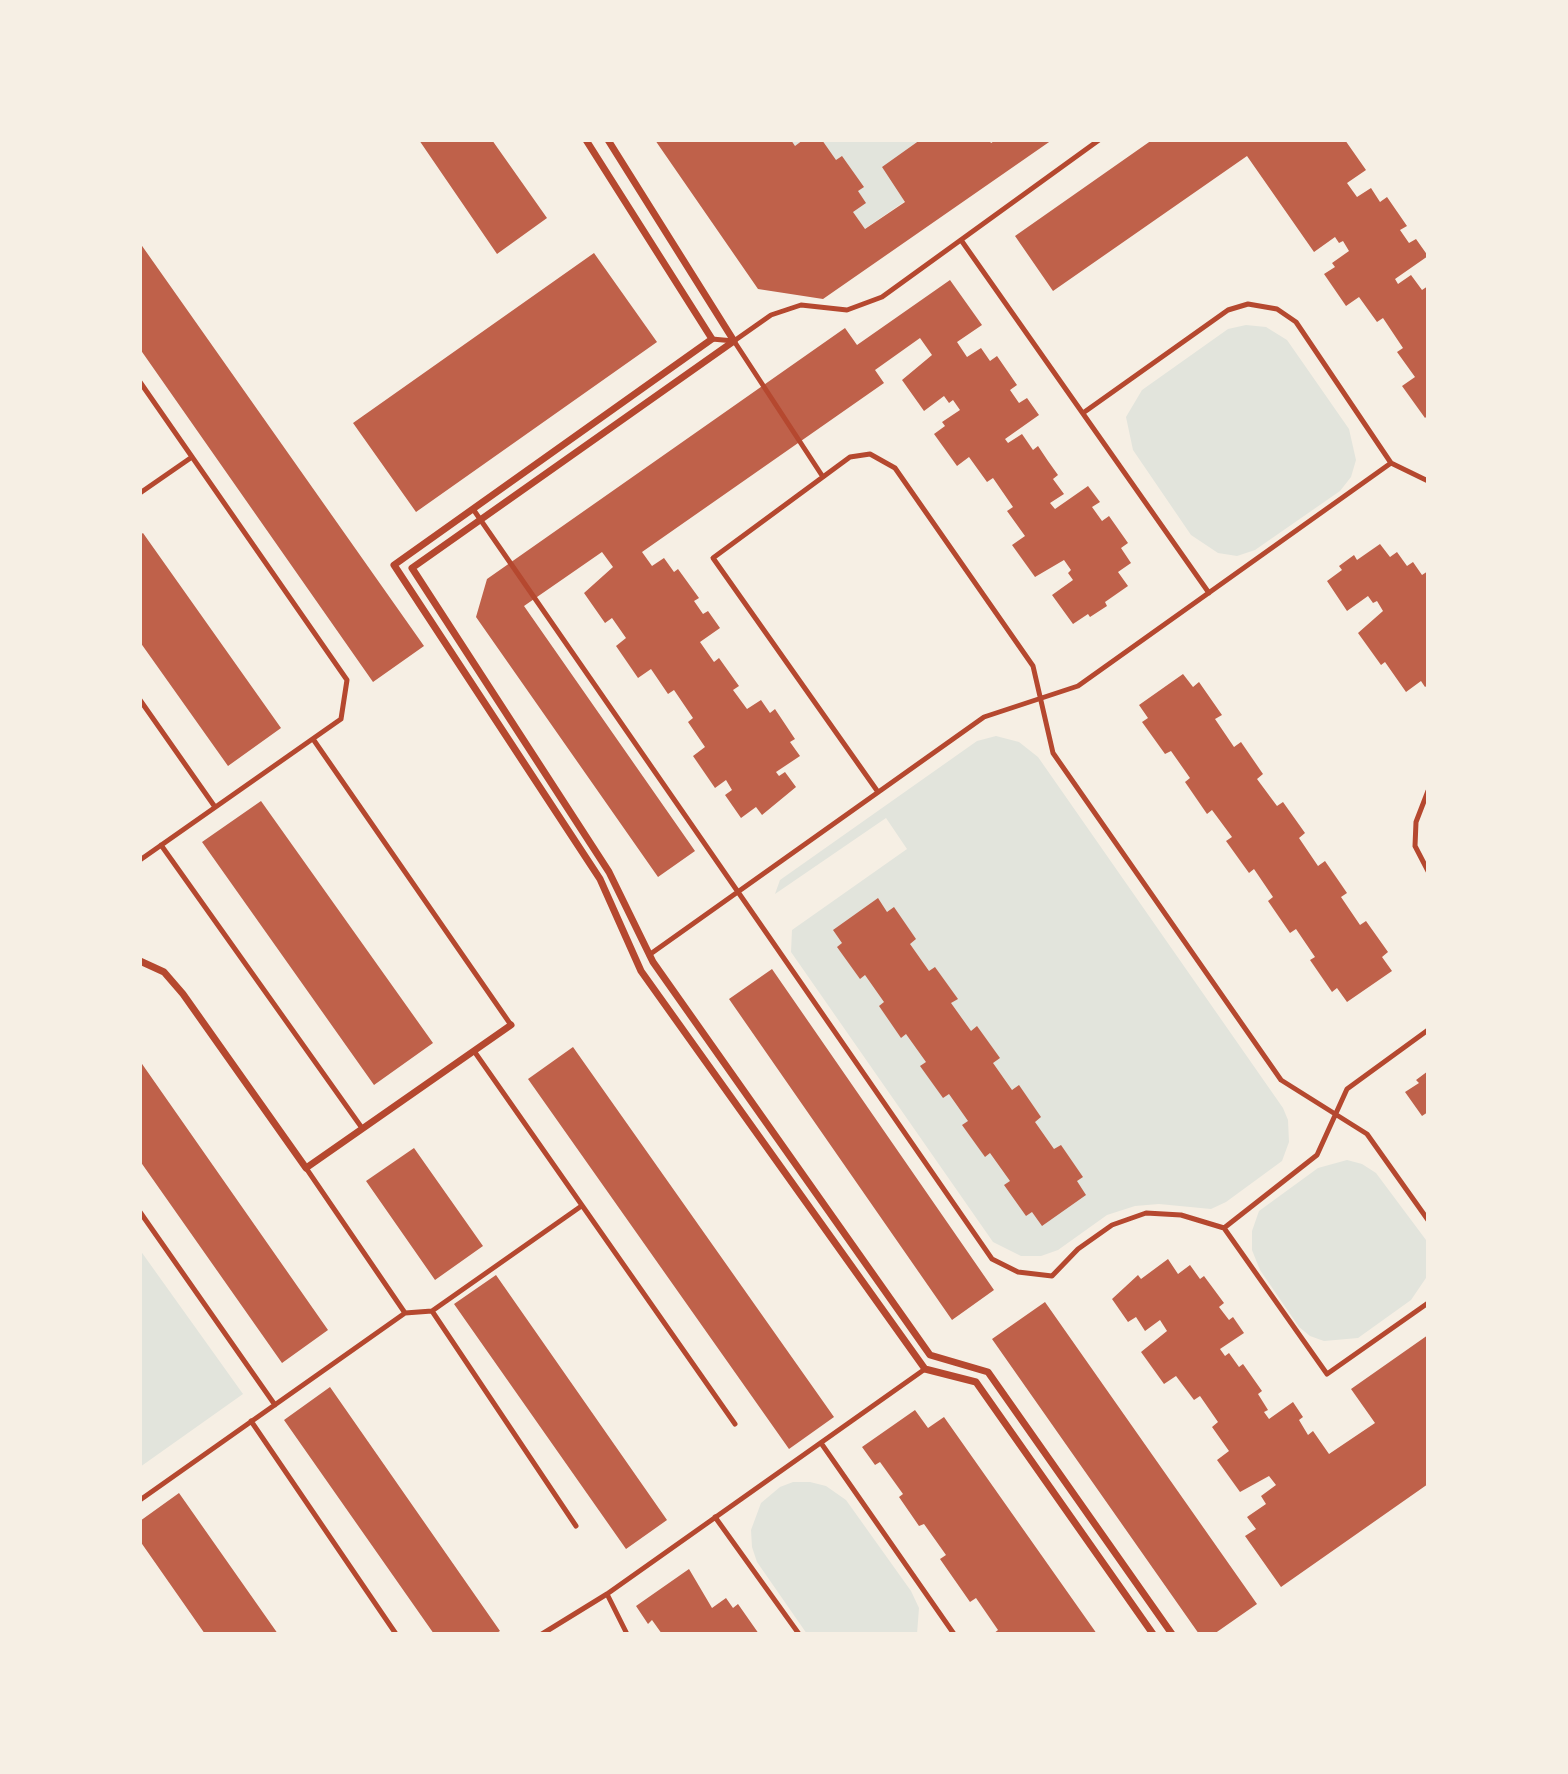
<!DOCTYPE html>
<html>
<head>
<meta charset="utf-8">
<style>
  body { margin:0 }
  #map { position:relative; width:1568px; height:1774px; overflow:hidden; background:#f6efe4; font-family:Manrope,sans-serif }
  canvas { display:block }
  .frame { position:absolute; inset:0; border:142px solid #f6efe4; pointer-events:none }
</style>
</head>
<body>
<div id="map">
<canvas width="1568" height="1774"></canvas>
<div class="frame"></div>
</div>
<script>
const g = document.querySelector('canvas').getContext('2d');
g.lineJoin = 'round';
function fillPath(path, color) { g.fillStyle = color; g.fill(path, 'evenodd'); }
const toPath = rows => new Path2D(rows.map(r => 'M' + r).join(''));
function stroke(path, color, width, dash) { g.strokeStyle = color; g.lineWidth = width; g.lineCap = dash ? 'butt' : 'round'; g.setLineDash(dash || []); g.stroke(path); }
const green = toPath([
  [752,140,994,140,828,254],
  [1246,325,1266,327,1287,340,1349,429,1356,460,1351,477,1340,491,1255,550,1237,556,1218,553,1191,535,1133,450,1126,417,1142,390,1228,329],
  [996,736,1019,742,1038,757,1283,1108,1288,1120,1289,1142,1282,1161,1226,1202,1211,1209,1159,1204,1135,1206,1107,1215,1058,1250,1041,1256,1021,1256,993,1242,791,952,792,930,907,849,886,818,775,894,780,880,977,741],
  [1347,1160,1362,1164,1376,1173,1426,1240,1428,1275,1411,1300,1358,1338,1324,1341,1310,1336,1299,1327,1260,1270,1252,1250,1252,1231,1259,1211,1318,1168],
  [140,1250,243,1394,140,1467],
  [793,1482,810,1482,826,1486,846,1500,911,1591,919,1608,917,1634,807,1634,757,1562,752,1547,751,1530,761,1503,780,1487]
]);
const building = toPath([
  [419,140,492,140,547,218,497,254],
  [655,140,791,140,795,146,803,140,822,140,836,160,842,156,864,187,858,191,866,203,853,212,865,229,905,202,882,167,920,140,989,140,991,143,996,140,1052,140,823,299,758,289],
  [1152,140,1345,140,1366,170,1347,183,1357,197,1371,188,1380,202,1387,197,1407,226,1400,230,1409,243,1416,239,1428,256,1395,279,1398,284,1411,275,1422,290,1428,286,1428,415,1425,418,1402,386,1415,377,1397,352,1403,348,1383,318,1377,322,1359,297,1346,306,1324,274,1335,267,1332,263,1349,251,1343,241,1339,243,1335,237,1314,252,1247,156,1053,291,1015,236],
  [140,243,424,646,373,682,140,349],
  [594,253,657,342,416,512,353,423],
  [950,280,982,325,957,342,967,357,981,348,990,361,997,356,1017,385,1010,390,1019,403,1027,398,1039,415,1005,439,1008,443,1022,434,1033,450,1038,446,1048,461,1058,475,1053,479,1064,494,1050,503,1055,509,1088,486,1100,502,1092,507,1102,521,1109,516,1128,543,1121,548,1131,563,1118,572,1128,586,1105,602,1107,606,1090,617,1088,614,1073,624,1052,595,1073,580,1068,573,1071,570,1064,560,1035,577,1012,545,1025,536,1007,511,1013,507,993,478,987,482,969,457,957,466,934,434,945,426,942,422,960,410,953,400,949,403,944,396,924,411,902,380,932,355,920,338,875,370,884,383,642,552,652,566,664,558,674,572,678,569,699,598,694,601,703,614,708,611,720,628,700,642,714,662,719,658,739,686,733,690,747,709,761,700,770,713,775,709,795,739,790,742,800,756,776,772,779,776,785,772,796,787,762,815,756,807,741,818,725,795,732,790,726,780,715,788,693,756,705,747,688,722,693,718,674,690,668,694,651,669,638,678,616,646,626,638,612,618,605,623,584,593,613,567,602,552,524,606,695,851,658,877,476,617,487,579,845,328,857,345],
  [143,533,281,728,228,766,140,642,140,535],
  [1380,544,1390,557,1397,552,1407,566,1413,562,1422,575,1428,571,1428,685,1425,687,1421,681,1406,692,1385,662,1381,665,1358,633,1383,611,1377,601,1373,603,1368,596,1347,611,1327,581,1342,570,1339,566,1354,555,1357,560],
  [1183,674,1193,687,1199,682,1222,715,1215,719,1234,747,1241,742,1263,774,1257,779,1277,806,1283,802,1305,833,1299,838,1318,866,1325,861,1347,893,1341,897,1360,925,1366,921,1388,952,1382,957,1392,971,1347,1002,1337,988,1332,992,1310,960,1315,957,1296,929,1290,933,1268,901,1273,897,1254,869,1249,873,1226,841,1232,837,1212,810,1207,814,1185,782,1190,778,1171,751,1165,754,1142,722,1148,718,1139,705],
  [261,801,433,1043,374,1085,202,842],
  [878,898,887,912,894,907,916,939,910,944,929,971,935,967,958,999,951,1003,971,1031,977,1026,1000,1058,993,1063,1012,1090,1019,1085,1041,1117,1035,1122,1054,1149,1061,1145,1083,1177,1077,1181,1086,1195,1042,1226,1032,1212,1026,1216,1004,1185,1010,1181,990,1153,985,1157,962,1125,968,1121,949,1094,943,1098,920,1066,926,1062,906,1034,901,1038,879,1006,884,1002,865,975,860,979,837,947,842,943,833,930],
  [772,969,994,1290,952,1320,729,999],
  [573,1047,834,1417,789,1449,528,1079],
  [140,1061,328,1330,282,1363,140,1161],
  [1428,1071,1428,1112,1422,1116,1405,1092,1419,1083,1416,1080],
  [414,1148,483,1246,435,1280,366,1181],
  [1168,1259,1178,1274,1190,1265,1200,1279,1204,1276,1224,1303,1219,1307,1229,1320,1233,1317,1244,1333,1220,1349,1225,1356,1229,1353,1239,1367,1243,1364,1262,1391,1258,1394,1268,1410,1264,1412,1269,1419,1293,1402,1303,1417,1299,1420,1308,1435,1313,1431,1329,1454,1375,1423,1351,1389,1428,1335,1428,1484,1281,1587,1245,1536,1256,1529,1247,1517,1266,1504,1261,1496,1276,1485,1269,1476,1240,1492,1217,1460,1229,1451,1212,1427,1218,1422,1200,1396,1194,1400,1176,1376,1164,1384,1141,1352,1167,1331,1160,1320,1145,1331,1136,1317,1128,1322,1112,1299,1138,1275,1141,1279],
  [496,1275,667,1520,626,1549,454,1304],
  [1045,1302,1257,1604,1214,1634,1199,1634,992,1339],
  [330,1387,500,1631,495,1634,434,1634,284,1420],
  [915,1410,928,1428,944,1417,1097,1634,993,1634,998,1630,976,1598,970,1602,940,1559,946,1555,924,1524,919,1526,899,1497,903,1494,880,1462,875,1465,862,1447],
  [179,1493,278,1634,205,1634,140,1541,140,1521],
  [689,1569,712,1608,726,1598,733,1608,738,1604,759,1634,662,1634,652,1620,648,1624,636,1606]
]);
const service = toPath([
  [961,240,1209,593],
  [712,339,734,341,823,477],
  [734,341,771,315,801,305,847,310,882,297,1099,140],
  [140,382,347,680,341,719,140,860],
  [1083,413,1228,310,1248,304,1277,309,1296,322,1391,463],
  [140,493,192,457],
  [473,509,992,1259,1018,1272,1052,1276,1078,1249,1112,1225,1146,1213,1181,1215,1224,1228,1317,1155,1347,1089,1428,1030],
  [140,700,215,807],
  [313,739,511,1025],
  [1428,791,1416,822,1415,846,1428,871],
  [878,792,713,558,850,457,870,454,895,468,1033,666,1053,753,1281,1080,1367,1134,1428,1220],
  [161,845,362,1128],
  [649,955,984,717,1078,686,1391,463,1428,481],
  [474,1051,735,1424],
  [140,1212,275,1405],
  [1224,1228,1327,1374,1428,1303],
  [432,1311,576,1526],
  [405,1313,432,1311,580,1207],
  [251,1421,396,1634],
  [821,1443,954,1634],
  [140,1500,405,1313,306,1168],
  [715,1517,799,1634],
  [607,1594,627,1634],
  [542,1634,607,1594,925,1369]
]);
const minor = toPath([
  [586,140,712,339,394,565,600,879,641,971,925,1369,976,1382,1153,1634],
  [608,140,734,341,412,568,609,872,653,962,930,1355,988,1372,1172,1634],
  [140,961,164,972,183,994,306,1168,511,1025]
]);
fillPath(green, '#e2e4dc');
fillPath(building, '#bf614a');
stroke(service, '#b5482f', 5);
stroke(minor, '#b5482f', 7);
</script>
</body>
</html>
